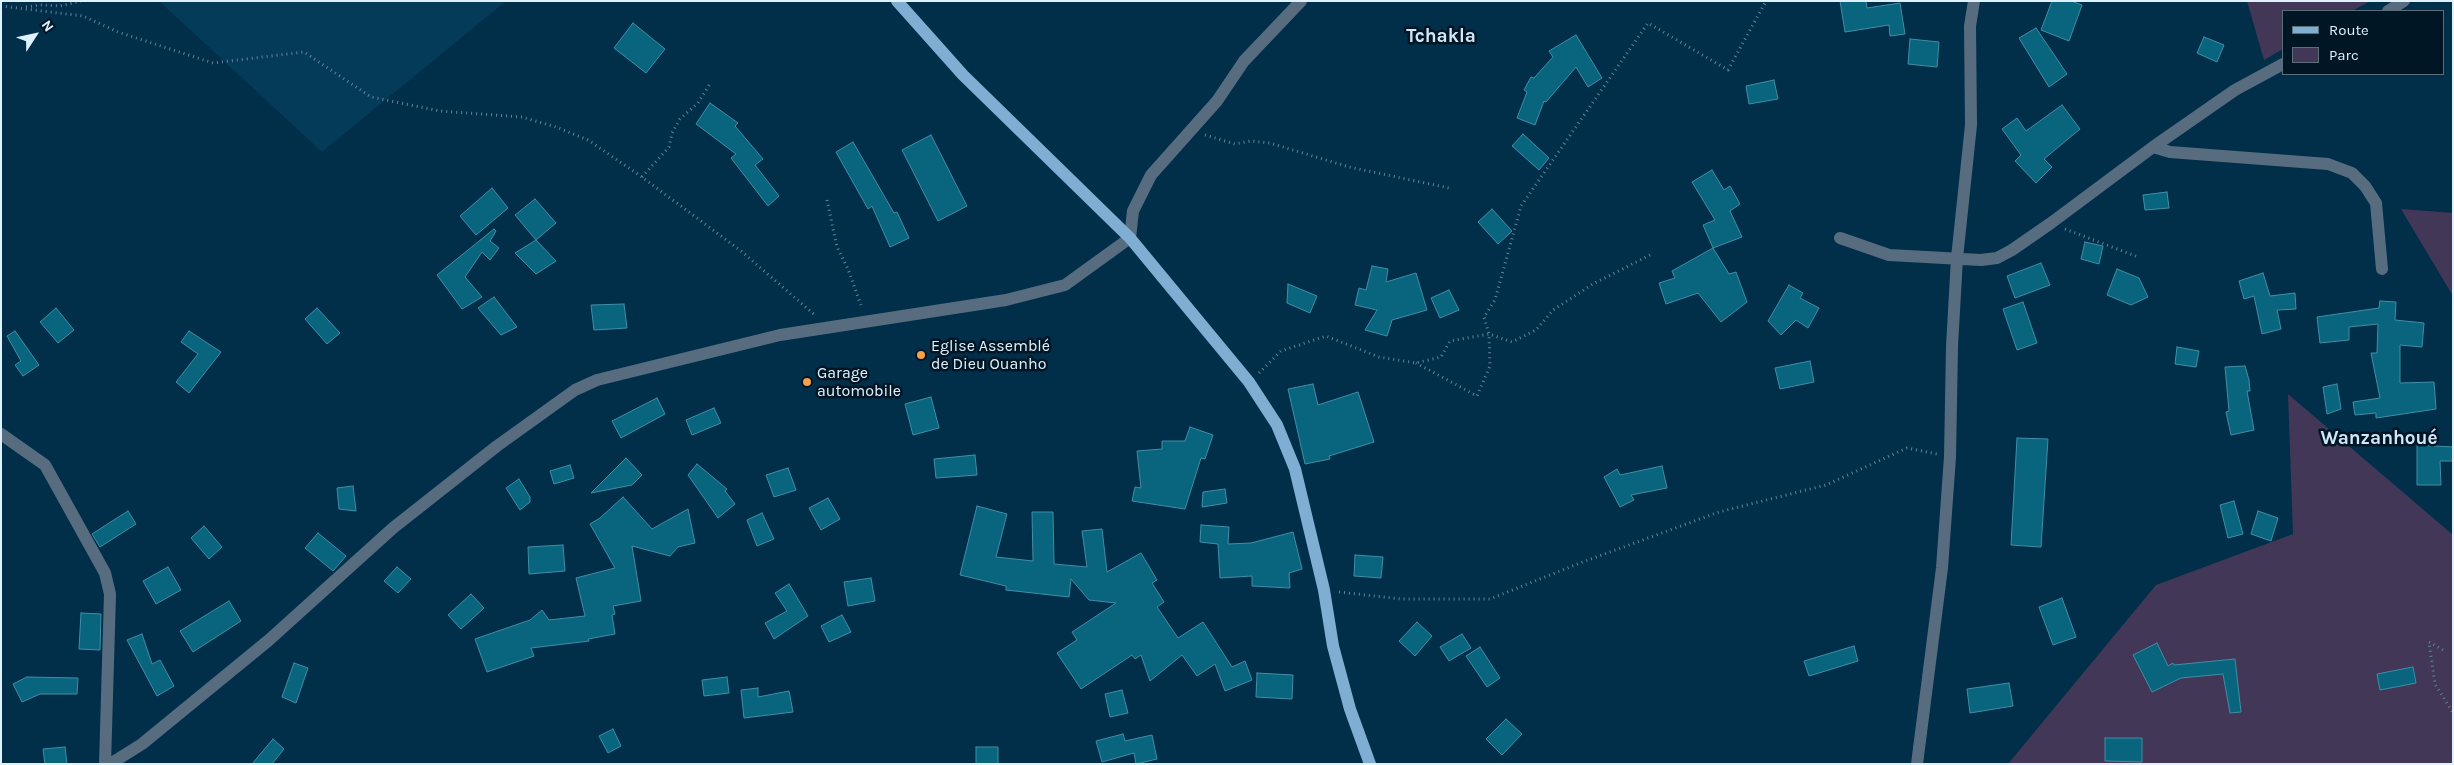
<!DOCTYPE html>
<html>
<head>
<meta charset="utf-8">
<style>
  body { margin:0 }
  #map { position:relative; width:2454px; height:765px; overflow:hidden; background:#012f4a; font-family:Karla,sans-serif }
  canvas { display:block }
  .frame { position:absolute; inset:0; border:2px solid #e0f1fe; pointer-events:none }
  .legend { position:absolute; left:2282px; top:10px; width:162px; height:65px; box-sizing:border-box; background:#011625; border:1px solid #5a6e7c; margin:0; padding:6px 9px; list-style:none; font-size:15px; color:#e0f1fe }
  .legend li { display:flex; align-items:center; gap:10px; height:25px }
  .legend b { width:25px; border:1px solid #5a6e7c }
  .north { position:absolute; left:10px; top:10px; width:50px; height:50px; -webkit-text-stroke:4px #011625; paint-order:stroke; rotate:55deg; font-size:14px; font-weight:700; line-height:20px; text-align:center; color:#e0f1fe }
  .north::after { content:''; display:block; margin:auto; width:18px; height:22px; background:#e0f1fe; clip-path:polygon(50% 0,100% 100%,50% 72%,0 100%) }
</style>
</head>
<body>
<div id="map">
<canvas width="2454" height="765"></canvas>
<div class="frame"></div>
<ul class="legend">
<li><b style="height:6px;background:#80aed2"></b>Route</li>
<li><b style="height:14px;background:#433757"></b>Parc</li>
</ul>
<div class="north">N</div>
</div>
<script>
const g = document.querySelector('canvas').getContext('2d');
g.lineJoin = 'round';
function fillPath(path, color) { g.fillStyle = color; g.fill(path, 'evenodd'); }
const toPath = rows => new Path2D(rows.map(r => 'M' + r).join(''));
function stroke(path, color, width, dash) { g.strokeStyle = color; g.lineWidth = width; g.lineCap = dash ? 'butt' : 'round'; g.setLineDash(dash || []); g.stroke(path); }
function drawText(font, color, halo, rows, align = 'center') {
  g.font = font + ' Karla,sans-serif'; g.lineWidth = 5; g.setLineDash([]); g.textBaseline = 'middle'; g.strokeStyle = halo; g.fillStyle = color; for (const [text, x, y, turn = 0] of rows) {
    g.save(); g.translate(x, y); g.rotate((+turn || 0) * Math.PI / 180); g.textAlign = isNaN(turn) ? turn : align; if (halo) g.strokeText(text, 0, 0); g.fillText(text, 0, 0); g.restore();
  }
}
const built = toPath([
  [159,1,506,1,322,152]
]);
const green = toPath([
  [2247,1,2370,1,2352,11,2283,11,2283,49,2264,60],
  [2401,209,2453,213,2453,296],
  [2288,394,2453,535,2453,764,2008,764,2156,585,2293,534]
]);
const building = toPath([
  [1840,1,1866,1,1867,8,1900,3,1905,34,1890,36,1889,25,1845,32,1840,1],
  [2052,1,2071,1,2082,5,2069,41,2041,30,2052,1],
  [633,23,665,49,646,73,614,48,633,23],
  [2036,28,2067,74,2049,87,2019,38,2036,28],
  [1576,35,1602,78,1588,87,1576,67,1546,102,1544,101,1535,125,1517,118,1527,92,1524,90,1531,77,1534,78,1553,57,1549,51,1576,35],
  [2204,37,2224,45,2217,62,2197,53,2204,37],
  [1910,39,1939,42,1937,67,1908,64,1910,39],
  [1774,80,1778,99,1749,104,1746,86,1774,80],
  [710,103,738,123,735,126,763,159,755,165,779,196,768,206,731,158,736,154,696,124,710,103],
  [2062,105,2080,129,2044,159,2052,167,2036,183,2015,161,2021,155,2002,129,2017,118,2026,131,2062,105],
  [1523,134,1549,158,1539,170,1512,146,1523,134],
  [931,135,967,206,938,221,902,150,931,135],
  [853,142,894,213,897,212,909,238,890,247,872,206,868,209,836,152,853,142],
  [1712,170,1724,190,1730,186,1740,204,1730,211,1742,237,1713,248,1703,225,1715,220,1692,182,1712,170],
  [492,188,508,208,476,235,460,216,492,188],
  [2167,192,2169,208,2145,210,2143,195,2167,192],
  [535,199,556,223,536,240,515,215,535,199],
  [1492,209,1512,231,1498,244,1478,222,1492,209],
  [494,229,496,231,490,241,499,248,490,260,482,252,465,277,482,297,462,309,437,275,494,229],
  [536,240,556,261,536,274,515,253,536,240],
  [2085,242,2103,246,2099,264,2081,259,2085,242],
  [1713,248,1729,274,1736,272,1747,302,1721,322,1698,293,1666,304,1659,283,1675,278,1672,271,1713,248],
  [2041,263,2050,285,2015,298,2007,276,2041,263],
  [1372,266,1388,269,1386,282,1416,273,1427,310,1392,320,1387,336,1365,330,1377,310,1355,305,1359,288,1366,290,1372,266],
  [2117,269,2139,278,2148,297,2131,305,2107,295,2117,269],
  [2263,273,2270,296,2295,293,2296,309,2277,310,2281,329,2262,334,2254,296,2244,299,2239,281,2263,273],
  [1288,284,1317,296,1310,313,1287,303,1288,284],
  [1789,285,1803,293,1800,298,1819,308,1808,328,1796,320,1781,335,1768,321,1789,285],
  [1449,290,1459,310,1440,318,1431,298,1449,290],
  [494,297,517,327,501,335,478,308,494,297],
  [2380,301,2396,302,2395,320,2424,323,2422,347,2400,345,2400,383,2434,382,2436,409,2376,418,2376,413,2355,415,2353,402,2380,398,2371,353,2377,353,2378,324,2349,327,2349,340,2320,343,2317,317,2379,308,2380,301],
  [2023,302,2037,343,2017,350,2003,309,2023,302],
  [624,304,627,328,594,330,591,305,624,304],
  [56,308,74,330,58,343,40,322,56,308],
  [317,308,340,333,327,344,305,319,317,308],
  [15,331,39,365,23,376,15,365,21,361,7,336,15,331],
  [189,331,221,352,189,393,176,382,198,354,181,342,189,331],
  [2177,347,2199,351,2196,367,2175,364,2177,347],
  [1810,361,1814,382,1780,389,1775,368,1810,361],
  [2245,366,2249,380,2250,391,2247,391,2254,430,2231,435,2226,412,2229,411,2225,367,2245,366],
  [1313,384,1318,405,1358,392,1374,442,1329,456,1330,459,1305,464,1288,389,1313,384],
  [2337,384,2341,409,2327,414,2323,387,2337,384],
  [931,397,939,428,913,435,905,404,931,397],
  [657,398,665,414,621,438,612,421,657,398],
  [714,408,721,423,692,435,686,420,714,408],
  [1190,427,1213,435,1205,459,1201,458,1185,509,1132,501,1135,487,1141,488,1137,451,1162,449,1162,441,1185,441,1190,427],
  [2017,438,2048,439,2041,547,2011,545,2017,438],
  [2417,445,2453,447,2453,461,2440,461,2441,485,2417,485,2417,445],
  [975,455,977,475,936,478,934,459,975,455],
  [626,458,642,475,632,485,591,493,626,458],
  [697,464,727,489,725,491,735,504,718,518,688,475,697,464],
  [570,465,574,478,554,484,550,471,570,465],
  [1662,466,1667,488,1631,495,1634,500,1620,507,1604,477,1617,469,1620,475,1662,466],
  [788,468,796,490,774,497,766,475,788,468],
  [519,479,530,497,530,502,520,510,506,488,519,479],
  [353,486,356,511,339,509,337,488,353,486],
  [1225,489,1227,503,1202,507,1203,492,1225,489],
  [623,497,652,529,688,509,695,543,678,547,670,556,632,546,641,601,613,606,615,614,612,615,615,634,588,639,589,641,531,648,534,656,487,672,475,639,530,620,542,610,549,620,585,616,576,578,615,568,590,524,600,518,623,497],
  [828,498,840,519,821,530,809,508,828,498],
  [2234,501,2243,534,2228,538,2220,505,2234,501],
  [977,506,1007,514,996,557,1033,561,1032,512,1053,512,1054,564,1087,567,1082,531,1102,529,1107,572,1141,553,1157,580,1152,583,1164,602,1157,607,1178,638,1203,622,1232,667,1245,661,1252,680,1225,691,1215,664,1197,676,1182,655,1150,681,1141,655,1135,659,1132,655,1081,689,1057,653,1077,640,1072,632,1116,603,1089,600,1071,579,1069,597,1006,590,1006,586,960,575,977,506],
  [128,511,136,524,100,547,92,534,128,511],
  [2258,511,2278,518,2271,541,2251,534,2258,511],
  [762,513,774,539,757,546,747,520,762,513],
  [1201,525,1229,527,1228,544,1251,543,1293,532,1302,569,1289,573,1290,588,1252,586,1252,576,1220,578,1218,544,1200,542,1201,525],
  [204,526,222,547,209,559,191,538,204,526],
  [318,533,346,556,333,571,305,548,318,533],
  [563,545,565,571,529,574,528,547,563,545],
  [1355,555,1383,557,1381,578,1354,576,1355,555],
  [168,567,181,590,156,604,143,581,168,567],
  [397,567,411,579,398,593,384,581,397,567],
  [871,578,875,601,848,606,844,582,871,578],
  [789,584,808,616,774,639,765,623,787,611,775,593,789,584],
  [471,594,484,608,461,629,448,615,471,594],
  [2062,598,2076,637,2053,645,2039,607,2062,598],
  [229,601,241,621,193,652,180,631,229,601],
  [81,613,101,614,100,650,79,649,81,613],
  [842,615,851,632,829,642,821,626,842,615],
  [1417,622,1432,636,1415,656,1399,641,1417,622],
  [142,634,152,664,160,660,174,686,157,696,127,640,142,634],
  [1462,634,1471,648,1449,661,1440,647,1462,634],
  [2157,643,2168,666,2173,663,2174,665,2235,659,2241,712,2230,713,2223,674,2181,678,2152,692,2133,655,2157,643],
  [1854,646,1858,661,1809,676,1804,661,1854,646],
  [1480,647,1500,678,1487,687,1466,656,1480,647],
  [294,663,308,668,296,703,282,697,294,663],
  [2413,667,2416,683,2380,690,2377,674,2413,667],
  [1257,673,1293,675,1292,699,1256,697,1257,673],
  [27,677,78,678,77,694,40,694,22,702,13,684,27,677],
  [727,677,729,693,704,696,702,680,727,677],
  [2009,683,2013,706,1970,713,1967,689,2009,683],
  [758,688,758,697,789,691,793,712,744,718,741,690,758,688],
  [1122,690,1128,713,1110,717,1105,694,1122,690],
  [1506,719,1522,734,1502,755,1486,739,1506,719],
  [613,729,621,746,608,753,599,736,613,729],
  [1123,734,1125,741,1152,735,1157,759,1136,764,1134,753,1102,762,1096,741,1123,734],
  [2105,738,2142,738,2142,762,2105,761,2105,738],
  [273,739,284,749,272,764,252,764,273,739],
  [65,747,67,764,45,764,43,749,65,747],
  [976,747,998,747,998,764,976,764,976,747]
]);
const path = toPath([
  [1,6,83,16,118,32,213,63,304,52,371,97,440,111,522,117,556,127,588,140,642,177,741,251,816,316],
  [26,7,40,5,60,6,81,1],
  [1205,135,1235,144,1251,141,1270,143,1349,167,1449,188],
  [642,177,669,147,672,133,680,119,698,103,711,82],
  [827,200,837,247,848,269,862,308],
  [2065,229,2138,257],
  [1650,255,1593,284,1553,310,1536,330,1512,342,1489,334,1484,317,1495,300,1521,206,1648,23,1728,70,1766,1],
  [1259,373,1281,351,1326,336,1379,357,1416,363,1441,357,1450,341,1489,334,1490,366,1477,396,1416,363],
  [1339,592,1401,599,1490,599,1580,563,1719,512,1826,485,1907,448,1937,454],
  [2443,650,2429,642,2435,684,2453,713]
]);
const minor = toPath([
  [2388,11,2404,1],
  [2283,64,2235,90,2153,147,2170,152,2328,164,2352,173,2365,186,2376,203,2382,269],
  [1840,238,1889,255,1981,260,1997,258,2012,250,2051,223,2153,147],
  [1,434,45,465,105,573,110,594,105,764],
  [110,764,142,744,269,640,393,528,497,446,575,390,597,380,780,335,1006,300,1065,285,1130,238,1133,211,1151,175,1217,101,1244,61,1301,1],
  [1917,764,1942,568,1950,457,1952,346,1957,258,1971,125,1970,26,1974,1]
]);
const major = toPath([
  [897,1,963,75,1130,238,1249,382,1277,425,1295,469,1324,590,1333,646,1350,709,1370,764]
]);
const markers = [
  [921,355,5,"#f8a04b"],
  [807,382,5,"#f8a04b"]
];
const poiNames = [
  ["Eglise Assemblé",931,346],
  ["de Dieu Ouanho",931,364],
  ["Garage",817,373],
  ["automobile",817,391]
];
const quarterNames = [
  ["Tchakla",1441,37],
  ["Wanzanhoué",2379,439]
];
fillPath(built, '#043b59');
fillPath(green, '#433757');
fillPath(building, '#09657d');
stroke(building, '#408ea6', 1);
stroke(path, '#628398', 3, [1, 4]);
stroke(minor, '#576d7f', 12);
stroke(major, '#80aed2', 12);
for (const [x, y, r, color] of markers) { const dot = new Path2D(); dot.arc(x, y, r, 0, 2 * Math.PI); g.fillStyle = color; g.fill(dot); stroke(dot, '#011625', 2); }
drawText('16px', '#e0f1fe', '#011625', poiNames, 'left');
drawText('bold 19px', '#d1e7f9', '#011625', quarterNames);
</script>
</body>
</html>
